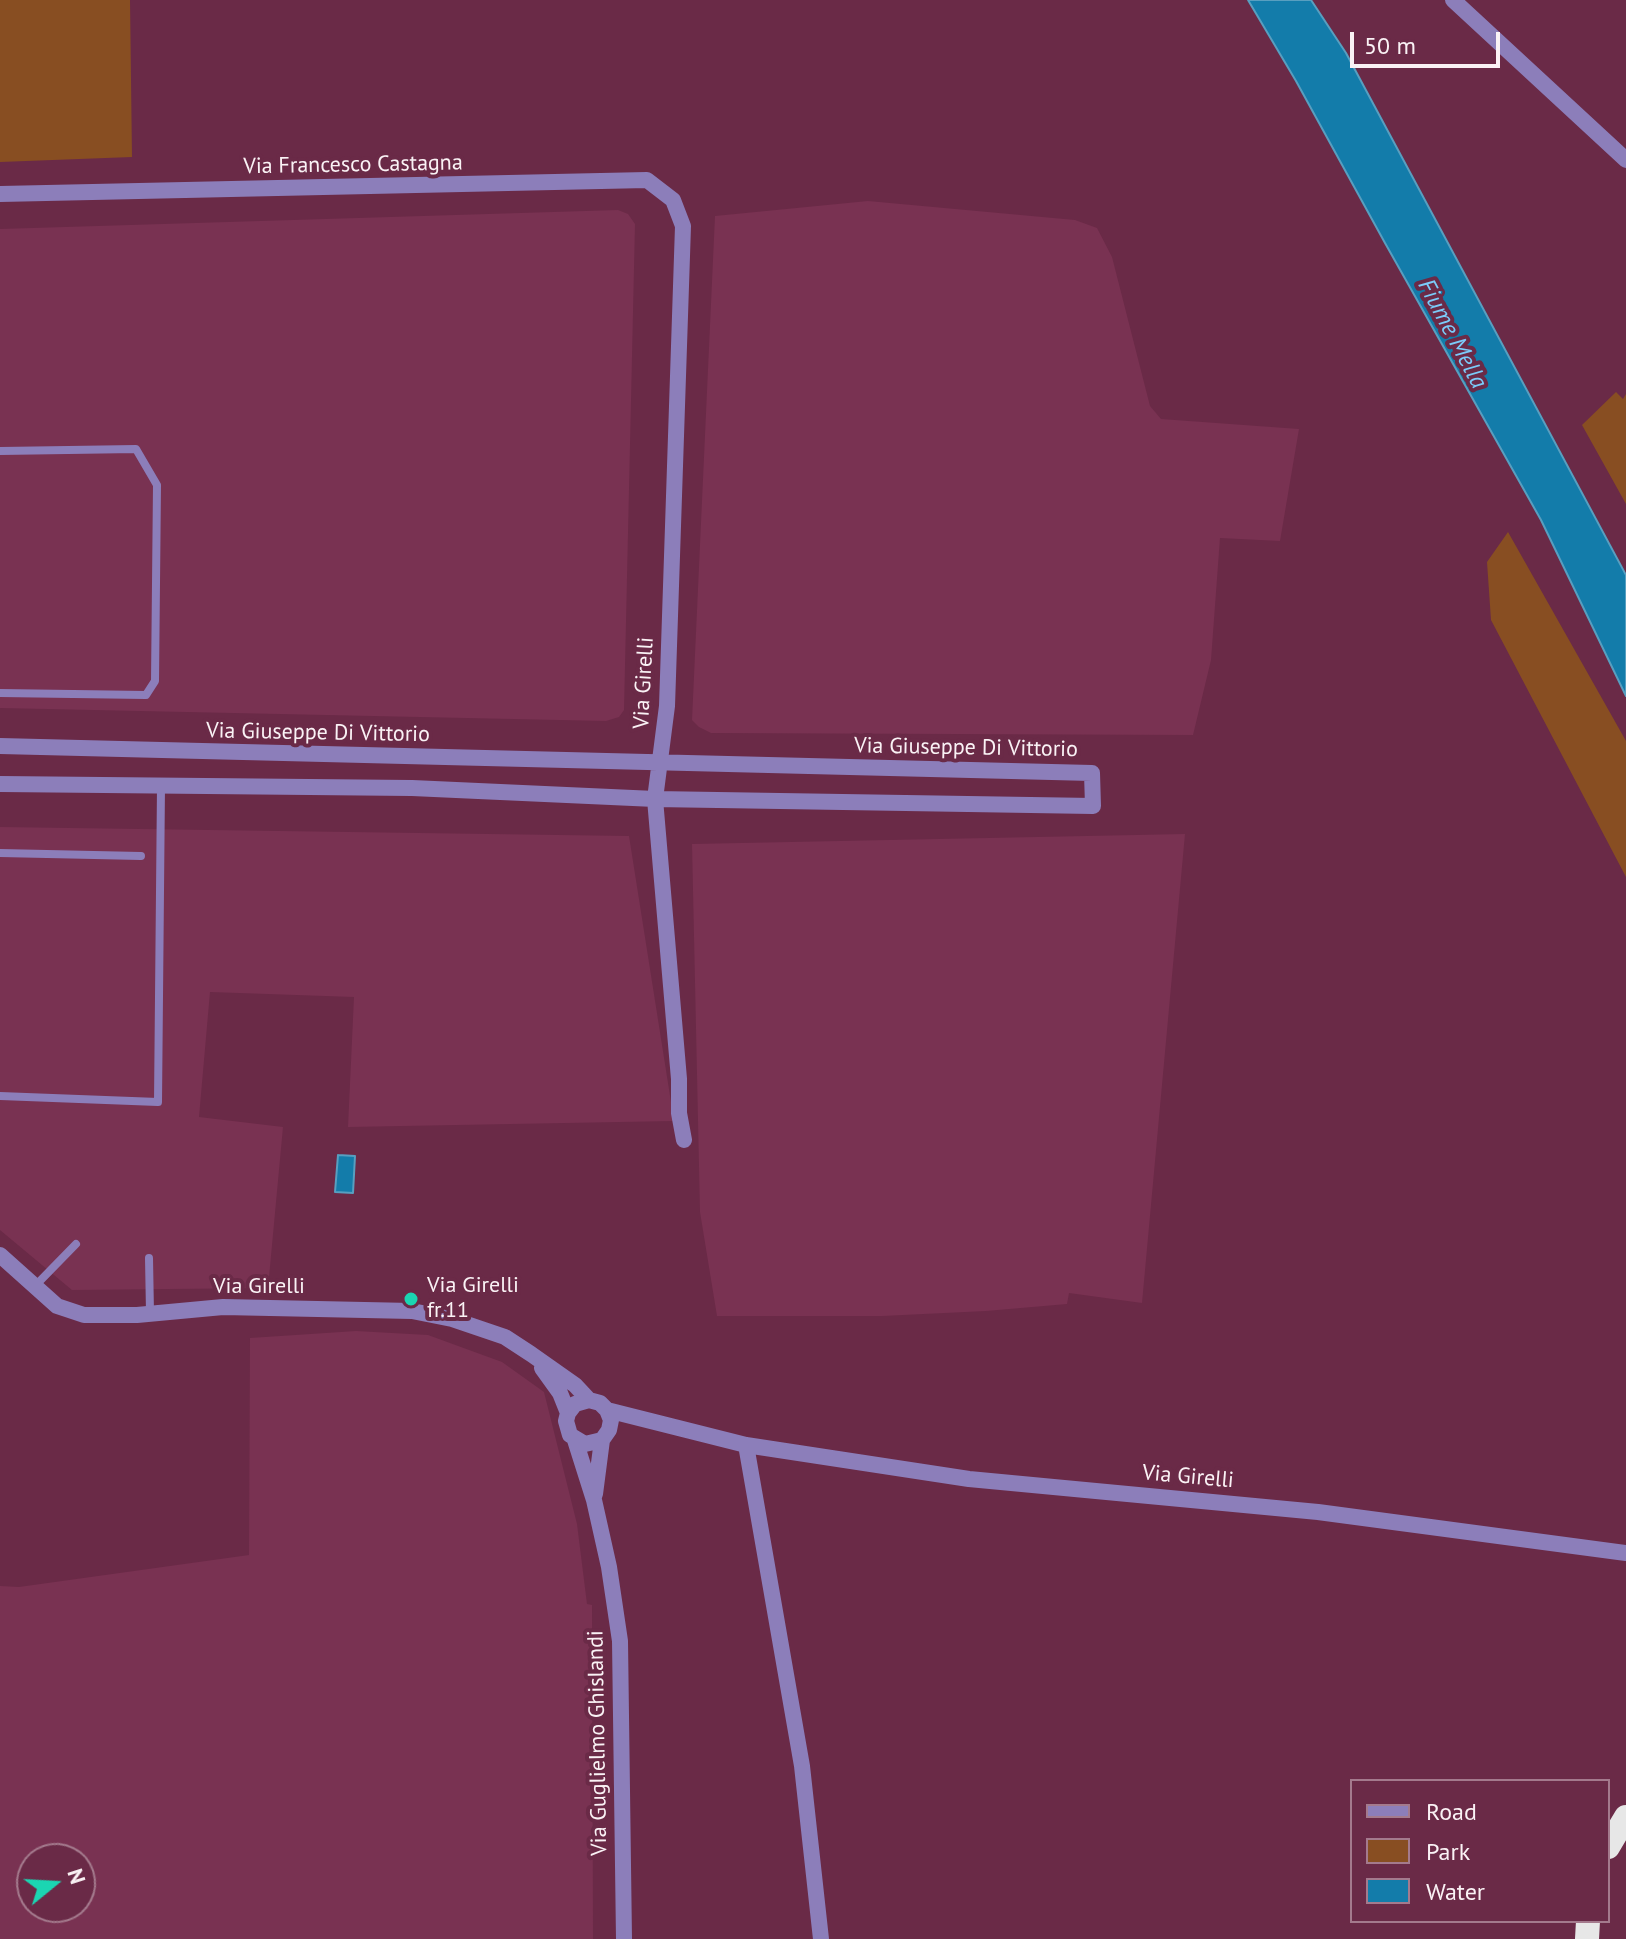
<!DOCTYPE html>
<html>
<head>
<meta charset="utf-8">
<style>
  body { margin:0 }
  #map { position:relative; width:1626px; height:1939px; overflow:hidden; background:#6a2a47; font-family:"PT Sans",sans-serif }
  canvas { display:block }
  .legend { position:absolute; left:1350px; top:1779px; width:260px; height:144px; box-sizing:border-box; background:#6a2a47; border:2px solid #a47a8d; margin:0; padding:10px 14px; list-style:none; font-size:24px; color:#faf2f5 }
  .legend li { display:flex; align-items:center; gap:16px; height:40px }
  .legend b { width:40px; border:2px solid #a47a8d }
  .north { position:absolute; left:16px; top:1843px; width:80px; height:80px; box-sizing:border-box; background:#6a2a47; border:2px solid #a47a8d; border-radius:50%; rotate:72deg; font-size:22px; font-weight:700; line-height:32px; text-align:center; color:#faf2f5 }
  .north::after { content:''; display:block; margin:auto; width:28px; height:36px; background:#1bd5b2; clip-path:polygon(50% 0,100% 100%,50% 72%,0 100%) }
  .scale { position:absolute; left:1350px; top:32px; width:150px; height:36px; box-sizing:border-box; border:4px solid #faf2f5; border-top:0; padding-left:10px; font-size:24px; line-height:28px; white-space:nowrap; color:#faf2f5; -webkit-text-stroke:6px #6a2a47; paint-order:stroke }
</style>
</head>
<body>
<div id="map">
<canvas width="1626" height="1939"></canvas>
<ul class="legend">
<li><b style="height:10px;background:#8c7eba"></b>Road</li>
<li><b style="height:22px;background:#884e22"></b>Park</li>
<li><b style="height:22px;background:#137caa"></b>Water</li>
</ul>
<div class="north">N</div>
<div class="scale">50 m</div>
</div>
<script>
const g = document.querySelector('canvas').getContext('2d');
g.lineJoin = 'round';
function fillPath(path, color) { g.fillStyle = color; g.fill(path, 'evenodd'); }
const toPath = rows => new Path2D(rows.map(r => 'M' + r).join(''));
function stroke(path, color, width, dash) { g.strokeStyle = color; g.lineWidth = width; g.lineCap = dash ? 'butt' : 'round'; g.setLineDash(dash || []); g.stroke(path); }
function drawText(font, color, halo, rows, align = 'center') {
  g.font = font + ' "PT Sans",sans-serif'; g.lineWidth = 8; g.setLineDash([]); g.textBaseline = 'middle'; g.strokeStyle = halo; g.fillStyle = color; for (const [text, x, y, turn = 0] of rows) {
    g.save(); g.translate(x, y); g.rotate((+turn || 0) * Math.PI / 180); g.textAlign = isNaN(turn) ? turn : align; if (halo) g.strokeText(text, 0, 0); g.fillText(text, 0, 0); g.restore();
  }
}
const built = toPath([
  [868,201,1075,220,1097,228,1112,257,1150,406,1161,419,1299,429,1280,541,1220,538,1211,660,1193,735,711,733,699,727,692,720,715,216],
  [618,210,628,214,635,224,624,710,619,717,606,721,0,708,0,229],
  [0,827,629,836,674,1121,348,1127,354,997,210,992,199,1117,283,1127,268,1288,72,1290,0,1230],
  [1185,834,1142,1303,1069,1293,1067,1304,986,1311,882,1316,717,1316,700,1212,692,844],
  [356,1331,428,1335,502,1362,544,1392,577,1524,587,1604,592,1605,593,1939,0,1939,0,1586,19,1587,249,1555,250,1338],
  [32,1859,80,1859,80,1907,32,1907]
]);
const green = toPath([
  [0,0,130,0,132,157,0,162],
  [1616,392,1623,399,1626,394,1626,504,1582,425],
  [1508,532,1626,741,1626,877,1491,620,1487,562]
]);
const water = toPath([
  [1248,0,1311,0,1346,53,1626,575,1626,696,1541,520,1385,243,1296,81,1248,0],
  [338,1155,355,1156,353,1193,335,1192,338,1155]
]);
const service = toPath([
  [0,451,136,449,157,485,155,681,146,695,0,693],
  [0,853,141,856],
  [0,1096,158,1102,161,786],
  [149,1258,150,1313],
  [35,1286,76,1244]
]);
const minor = toPath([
  [1453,0,1626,160],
  [0,194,647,180,673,200,683,226,667,706,655,799,679,1079,679,1113,684,1140],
  [0,746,1092,773,1093,806,655,799,412,788,0,784],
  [0,1255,57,1306,84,1315,137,1315,223,1307,412,1311,452,1319,505,1337,531,1354,575,1385,589,1400,600,1403,607,1410,611,1420,609,1430,602,1440,585,1444,570,1435,566,1421,568,1413,575,1404,589,1400],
  [542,1368,560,1393,568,1413],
  [607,1410,746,1445,969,1479,1318,1512,1626,1553],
  [575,1440,594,1500,609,1567,620,1641,624,1939],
  [746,1445,802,1766,821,1939],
  [595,1494,602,1440]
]);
const motorway = toPath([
  [1608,1847,1626,1817],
  [1587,1939,1588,1921]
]);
const markers = [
  [411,1299,8,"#1bd5b2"]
];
const streetNames = [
  ["Via Francesco Castagna",353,165,-1],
  ["Via Girelli",644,683,-87],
  ["Via Giuseppe Di Vittorio",318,733,1],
  ["Via Giuseppe Di Vittorio",966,748,1],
  ["Via Girelli",259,1287],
  ["Via Girelli",1188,1477,5],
  ["Via Guglielmo Ghislandi",598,1743,-91]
];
const poiNames = [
  ["Via Girelli",427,1286],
  ["fr.11",427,1311]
];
const waterNames = [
  ["Fiume Mella",1452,334,62]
];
fillPath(built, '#793252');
fillPath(green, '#884e22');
fillPath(water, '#137caa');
stroke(water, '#589fc0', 2);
stroke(service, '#8c7eba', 8);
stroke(minor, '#8c7eba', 16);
stroke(motorway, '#e7e7e7', 24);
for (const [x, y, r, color] of markers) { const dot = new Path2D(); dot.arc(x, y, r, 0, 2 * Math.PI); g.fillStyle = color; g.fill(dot); stroke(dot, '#6a2a47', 3); }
drawText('22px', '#faf2f5', '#6a2a47', streetNames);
drawText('22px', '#faf2f5', '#6a2a47', poiNames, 'left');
drawText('italic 24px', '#7bcbf9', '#6a2a47', waterNames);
</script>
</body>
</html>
